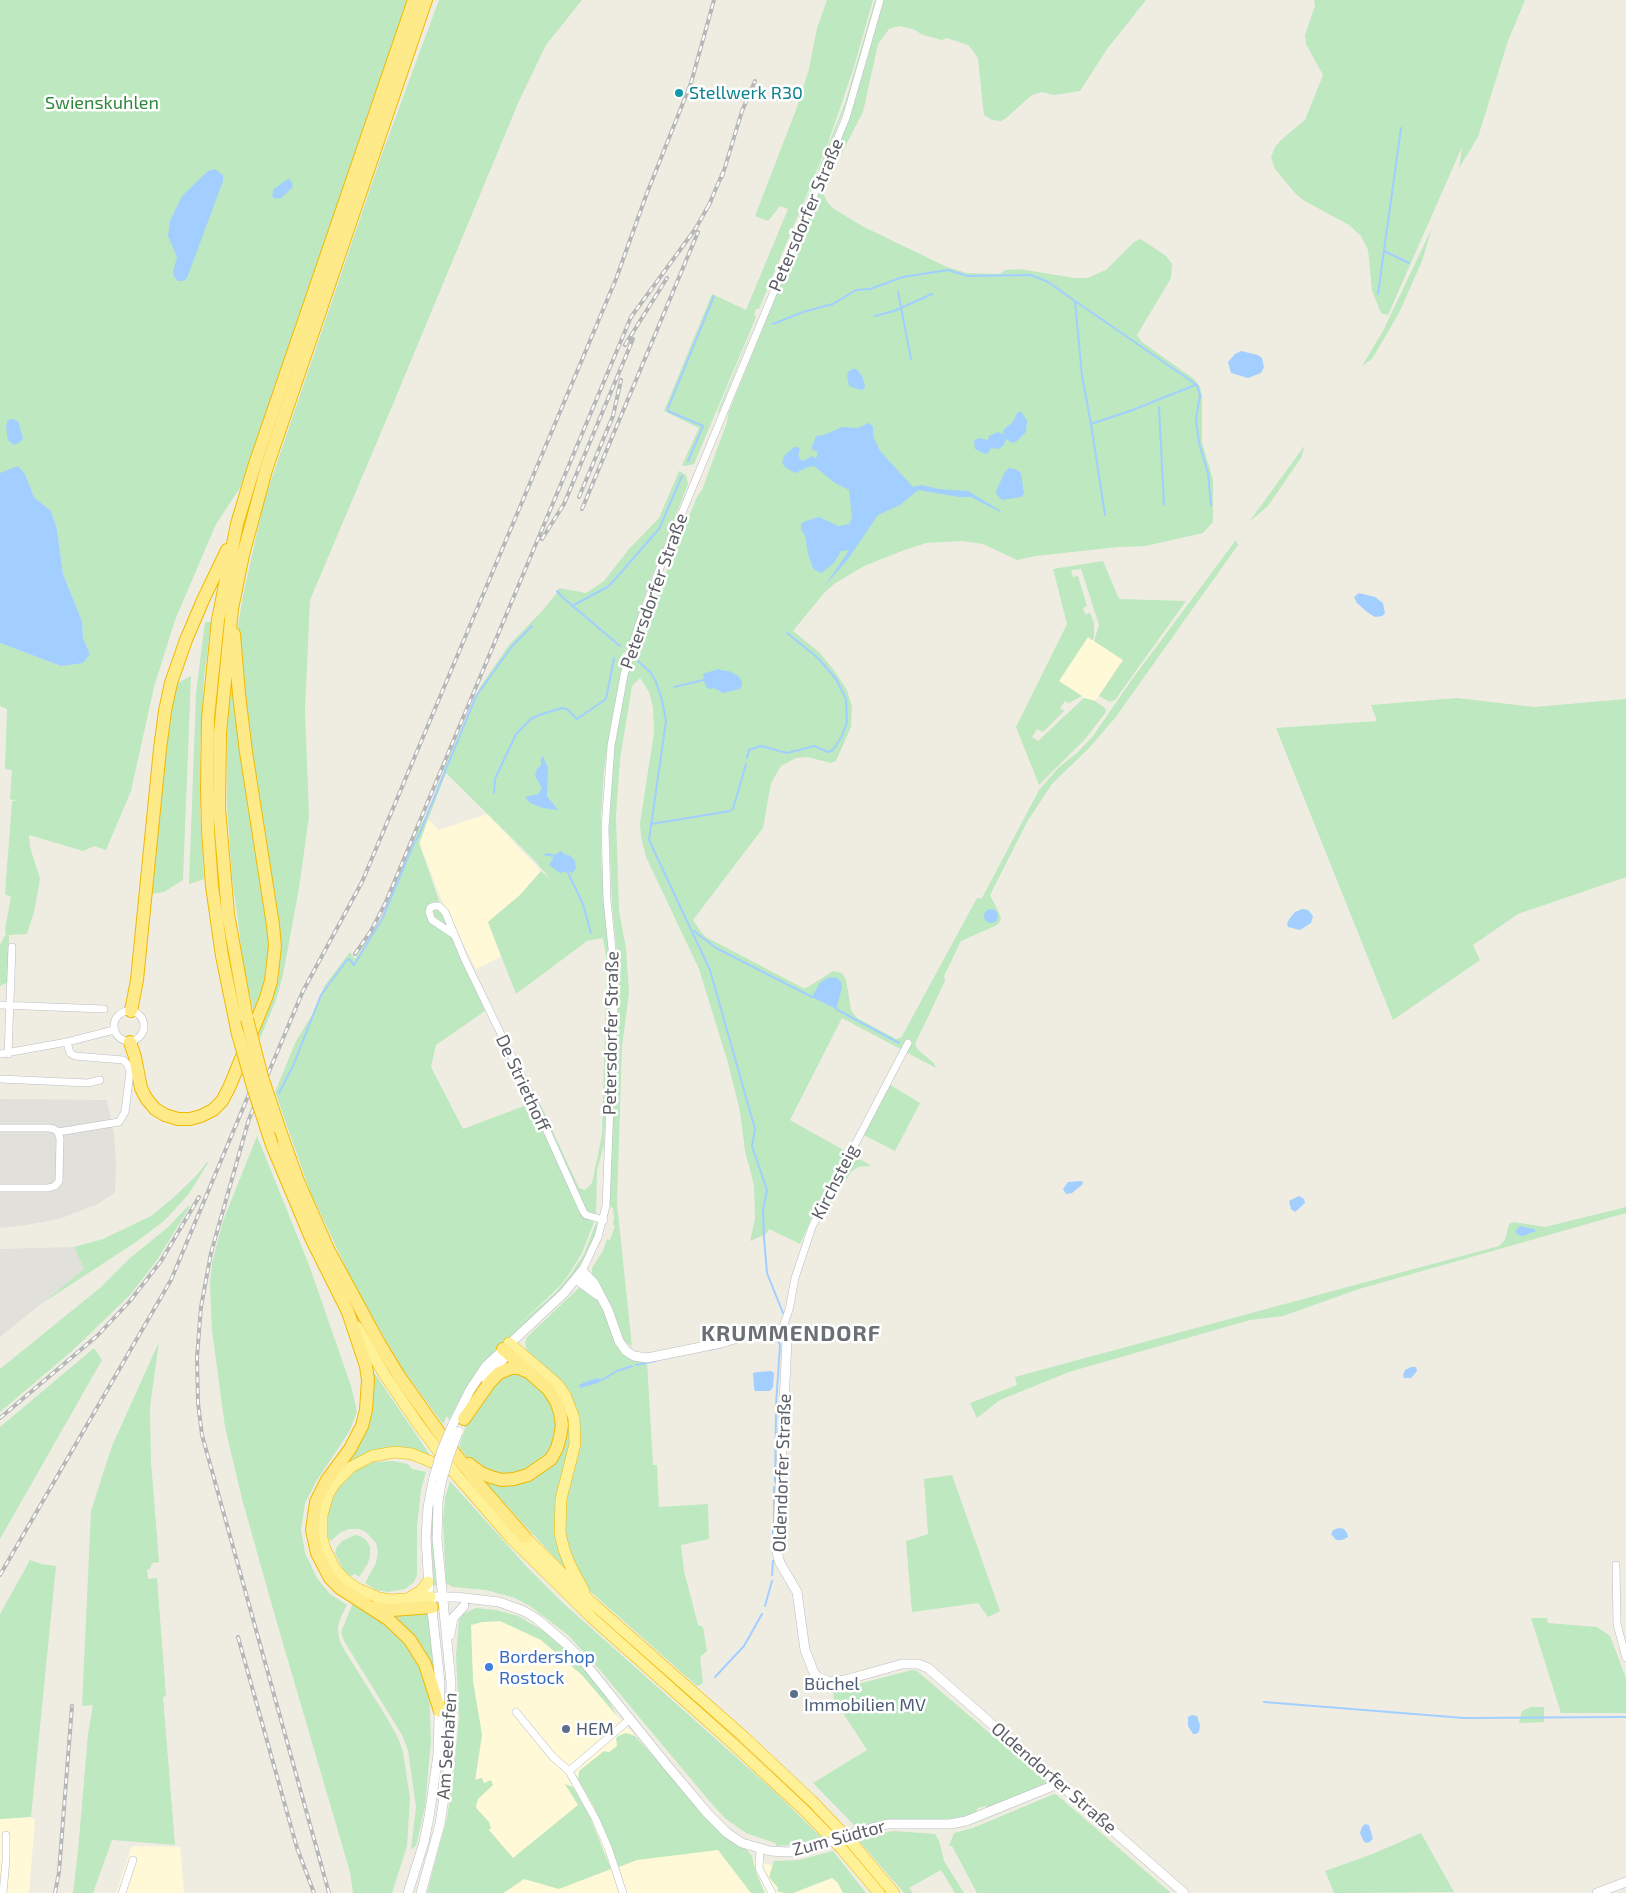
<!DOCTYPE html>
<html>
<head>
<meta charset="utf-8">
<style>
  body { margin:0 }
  canvas { display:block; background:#efede2 }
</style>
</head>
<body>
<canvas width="1626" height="1893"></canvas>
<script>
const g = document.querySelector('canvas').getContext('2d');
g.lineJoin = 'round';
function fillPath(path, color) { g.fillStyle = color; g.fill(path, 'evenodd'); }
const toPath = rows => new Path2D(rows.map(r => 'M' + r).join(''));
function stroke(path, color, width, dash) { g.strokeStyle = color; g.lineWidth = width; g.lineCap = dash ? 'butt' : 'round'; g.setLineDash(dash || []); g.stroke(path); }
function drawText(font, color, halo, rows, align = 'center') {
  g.font = font + ' "Exo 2",sans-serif'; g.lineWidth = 5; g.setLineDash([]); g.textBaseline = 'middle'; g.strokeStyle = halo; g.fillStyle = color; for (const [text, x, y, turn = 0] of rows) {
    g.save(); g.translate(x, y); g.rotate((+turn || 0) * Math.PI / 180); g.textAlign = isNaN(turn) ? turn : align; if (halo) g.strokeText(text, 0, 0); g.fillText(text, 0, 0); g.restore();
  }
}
const commercial = toPath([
  [1088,637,1123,660,1095,701,1084,698,1059,681],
  [487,814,541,871,520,895,488,922,501,957,476,969,442,901,420,844,428,819,439,830],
  [500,1621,541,1640,582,1675,722,1836,751,1859,777,1867,823,1861,839,1882,844,1893,503,1893,521,1882,471,1811,482,1735,473,1681,470,1625,482,1622],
  [31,1817,35,1820,29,1893,0,1893,0,1819],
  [132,1846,180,1847,184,1893,116,1893]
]);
const industrial = toPath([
  [0,1099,107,1100,114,1134,116,1165,115,1192,98,1204,59,1219,26,1225,0,1228],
  [74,1247,84,1269,0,1337,0,1249]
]);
const green = toPath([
  [0,0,407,0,240,488,216,524,175,620,154,687,131,791,106,850,94,846,83,851,29,835,30,847,40,879,34,912,27,934,9,935,8,982,0,986,0,945,6,934,5,929,11,897,5,894,12,801,17,801,10,799,12,770,5,769,7,709,0,706,0,643,61,666,90,654,83,638,82,621,63,574,57,529,51,511,34,497,25,474,0,473],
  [439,0,582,0,546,45,519,101,393,404,310,600,305,710,309,816,299,888,283,975,276,1000,260,1039,244,970,239,929,232,877,227,806,227,736,230,689,234,652,243,595,264,501,382,154],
  [827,0,873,0,854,67,827,146,759,309,756,309,754,315,756,317,694,464,685,466,682,465,699,428,664,411,712,294,746,310,788,209,780,206,768,221,755,216,796,110,809,69,817,28],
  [875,0,877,0,847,103,762,310,845,103],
  [883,0,1146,0,1107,49,1080,91,1054,95,1042,92,1032,95,1006,118,1001,121,992,120,984,115,978,59,974,52,968,45,947,38,942,40,923,35,913,29,899,26,889,29,878,44,863,112,825,185,824,196,828,203,834,209,864,227,947,267,967,273,1000,274,1005,270,1020,269,1074,278,1087,278,1106,270,1134,242,1141,239,1166,256,1172,264,1171,278,1137,335,1142,342,1194,379,1200,387,1202,396,1202,442,1213,480,1213,522,1203,533,1145,546,1118,547,1036,556,1017,560,983,544,963,541,926,543,902,551,864,566,834,584,825,592,793,631,819,652,836,673,847,690,852,707,851,727,836,761,831,763,807,757,796,758,781,766,771,783,763,828,693,920,701,932,706,937,803,988,808,987,833,971,842,973,846,979,851,1010,857,1018,896,1039,901,1038,977,898,982,898,1039,790,1059,767,1077,753,1093,736,1133,678,1236,540,1238,545,1115,718,1090,747,1052,784,1027,822,990,895,1001,917,1000,921,997,925,961,941,944,976,945,981,915,1044,918,1050,934,1063,936,1068,842,1018,790,1120,872,1166,858,1167,851,1172,829,1207,818,1203,800,1244,769,1229,766,1234,750,1241,755,1219,754,1185,745,1151,740,1111,728,1063,699,969,646,857,641,837,640,823,654,733,653,707,649,692,640,678,632,686,620,759,616,816,619,911,626,948,629,993,622,1047,617,1203,632,1347,623,1340,592,1273,592,1268,603,1251,607,1239,610,1240,615,1226,613,1225,614,1217,613,1208,609,1206,618,997,618,965,612,904,609,829,614,749,623,692,631,661,642,645,660,587,697,497,702,490,727,422,728,414,849,117],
  [1314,0,1525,0,1508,41,1478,137,1459,168,1462,147,1388,315,1381,313,1372,291,1368,250,1361,236,1349,225,1303,200,1295,193,1275,169,1271,157,1275,147,1281,140,1305,120,1323,75,1306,44,1305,35,1315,6],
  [1432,228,1422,261,1399,313,1372,359,1362,366,1383,331],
  [757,318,719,412,717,413,746,344],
  [1305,445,1301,458,1268,506,1249,522],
  [679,471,686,475,688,484,646,592,626,652,623,653,622,656,624,658,613,712,604,770,601,816,601,854,603,887,610,954,611,990,604,1145,597,1170,596,1214,594,1215,585,1209,535,1100,537,1097,579,1188,585,1190,592,1183,602,1135,607,962,603,938,587,941,516,994,488,922,520,895,541,871,551,880,534,860,446,773,419,843,455,946,485,1011,436,1045,431,1067,463,1129,532,1103,584,1217,594,1222,582,1253,569,1274,560,1286,514,1329,556,1292,570,1275,584,1254,596,1223,598,1224,591,1246,573,1277,563,1289,494,1352,463,1394,449,1420,447,1416,443,1424,404,1371,356,1289,310,1191,275,1092,296,1041,312,1015,325,985,350,952,355,959,381,919,418,829,426,817,443,773,445,773,443,770,480,687,509,645,542,611,556,594,559,588,586,593,604,581,629,549,659,518],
  [1103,561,1119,599,1186,601,1115,700,1110,702,1099,696,1123,660,1094,641,1099,625,1081,569,1071,570,1073,577,1078,576,1087,606,1083,608,1085,614,1090,613,1094,623,1094,638,1092,640,1088,637,1059,681,1082,696,1069,703,1065,701,1060,708,1064,711,1043,732,1037,729,1032,737,1038,741,1084,698,1095,701,1105,708,1106,712,1086,738,1039,785,1016,727,1067,624,1053,569],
  [205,622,211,622,204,678,200,748,200,814,204,879,189,884,196,693],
  [191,676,183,880,164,892,150,894,165,756,176,684],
  [1457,698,1534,707,1626,699,1626,877,1518,914,1473,945,1480,960,1393,1020,1276,728,1377,721,1371,705],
  [887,1083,920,1103,895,1151,860,1133],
  [257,1136,309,1265,351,1386,357,1412,349,1432,317,1480,305,1503,301,1530,305,1553,317,1578,330,1594,347,1605,340,1619,338,1627,339,1639,343,1648,387,1718,398,1738,403,1752,410,1798,407,1846,392,1893,353,1893,350,1872,277,1623,242,1499,225,1427,212,1330,210,1284,212,1263,223,1221],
  [207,1162,208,1163,188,1195,164,1221,136,1242,41,1304,84,1269,74,1247,103,1239,151,1216,173,1198,196,1176],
  [189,1205,189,1208,157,1260,130,1295,72,1351,0,1412,0,1369,101,1287,129,1259,168,1227],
  [1626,1207,1626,1213,1359,1289,1283,1316,1250,1320,1069,1372,1000,1400,977,1418,970,1403,1017,1385,1015,1377,1499,1246,1505,1240,1509,1224,1514,1222,1545,1227],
  [583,1284,600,1296,619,1341,647,1361,653,1465,657,1465,659,1507,708,1504,709,1539,681,1545,684,1571,698,1625,703,1627,707,1651,700,1657,703,1683,697,1686,590,1591,581,1581,564,1543,562,1510,580,1431,577,1410,569,1391,559,1379,527,1351,525,1342,527,1337],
  [159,1342,150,1407,151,1461,159,1562,152,1563,150,1569,147,1570,148,1579,157,1578,166,1696,163,1697,175,1845,112,1840,93,1893,73,1893,78,1851,88,1734,93,1705,82,1706,91,1511,112,1446],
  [94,1348,102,1360,0,1539,0,1427],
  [371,1368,430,1455,430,1458,409,1451,386,1450,367,1455,346,1467,334,1479,322,1501,318,1525,319,1542,324,1559,332,1573,342,1584,357,1594,379,1603,397,1604,422,1603,422,1605,397,1606,380,1605,364,1600,352,1594,340,1584,330,1573,322,1559,317,1542,316,1516,323,1493,354,1448,367,1422,372,1402,372,1385,370,1369],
  [509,1372,530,1376,556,1407,556,1438,543,1461,518,1475,490,1473,471,1462,459,1447,465,1428,464,1426,485,1394],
  [567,1405,573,1435,557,1498,569,1573,484,1481,529,1480,541,1474,552,1464],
  [393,1461,408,1464,412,1469,426,1472,421,1490,417,1526,417,1575,414,1582,405,1589,389,1592,376,1590,365,1583,376,1563,378,1552,376,1543,366,1532,359,1529,349,1529,341,1532,331,1541,326,1535,327,1516,330,1504,340,1485,355,1471,373,1462],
  [952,1475,1000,1611,988,1617,978,1603,912,1612,906,1541,928,1534,924,1479],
  [436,1480,433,1542,436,1585,434,1585,431,1534,433,1500],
  [450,1481,528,1568,563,1603,773,1790,822,1838,807,1844,777,1846,775,1843,746,1833,726,1819,711,1803,599,1669,568,1635,530,1606,515,1598,486,1590,453,1587,446,1583,443,1521,445,1498],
  [355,1535,360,1536,366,1540,370,1547,370,1555,368,1563,359,1577,355,1574,350,1576,343,1569,335,1553,337,1547,342,1541],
  [30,1560,41,1564,56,1566,31,1817,0,1819,0,1614],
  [353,1603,378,1617,416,1653,429,1693,431,1740,425,1807,416,1846,411,1849,416,1807,408,1750,402,1735,344,1641,341,1632],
  [476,1608,496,1610,518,1616,549,1634,576,1659,606,1696,617,1716,582,1675,541,1640,500,1621,482,1622,471,1625,473,1681,482,1735,475,1780,482,1778,484,1783,491,1780,493,1785,478,1799,476,1806,477,1809,489,1822,491,1828,489,1830,513,1858,578,1805,565,1784,573,1787,590,1817,611,1869,559,1889,524,1879,503,1893,427,1893,447,1818,453,1779,459,1718,456,1656,459,1620,463,1614],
  [427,1613,432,1639,434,1668,432,1669,392,1616],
  [1531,1618,1547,1618,1548,1623,1597,1627,1610,1636,1626,1678,1626,1713,1561,1713],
  [912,1670,917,1671,1047,1782,1046,1786,990,1809,985,1806,978,1808,975,1813,961,1819,943,1820,891,1819,867,1825,866,1823,855,1826,813,1783,867,1750,834,1699,833,1688,846,1687],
  [1531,1707,1544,1707,1544,1722,1519,1723,1522,1711],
  [626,1733,635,1736,722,1833,747,1850,752,1856,756,1872,765,1893,751,1893,718,1850,637,1860,619,1867,594,1807,578,1779,579,1771,604,1751,609,1752,617,1746,616,1738,618,1736],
  [1053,1791,982,1821,953,1831,981,1821],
  [1054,1794,1057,1795,1171,1893,977,1893,952,1846,949,1846,954,1833,973,1828],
  [893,1831,935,1834,939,1841,944,1861,964,1893,955,1893,941,1870,909,1888,913,1893,904,1893,858,1840,875,1834],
  [1421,1833,1454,1892,1334,1893,1325,1871,1370,1855],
  [833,1851,866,1893,843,1893,838,1883,832,1878,793,1893,784,1893,777,1891,778,1888,769,1877,774,1861,799,1860]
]);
const water = toPath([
  [215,169,223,175,223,181,187,278,183,281,178,281,174,277,173,272,177,257,168,236,170,221,182,196,208,171],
  [289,179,293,184,292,188,281,198,275,199,272,196,274,189,286,180],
  [1241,351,1258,355,1262,358,1264,367,1261,373,1248,378,1231,373,1228,362,1235,354],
  [853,369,857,369,862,376,865,385,864,389,861,390,849,386,847,375,849,371],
  [1021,411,1027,421,1026,432,1017,441,1012,443,1006,439,1004,445,999,449,991,448,988,453,985,454,975,449,974,441,978,438,988,440,989,436,998,432,1003,434,1004,429,1013,422,1017,413],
  [12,419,18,421,23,438,19,443,14,445,8,440,6,426,8,420],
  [868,423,873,426,873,436,880,451,913,487,922,485,938,489,968,491,1001,511,1000,512,971,497,959,497,918,490,900,505,878,515,848,559,824,587,849,550,841,551,834,563,821,573,815,570,813,568,808,554,805,535,801,530,801,524,803,522,819,517,838,526,849,524,852,518,849,490,835,483,814,466,808,467,795,473,786,468,782,463,784,456,794,447,798,447,800,450,798,455,801,460,803,461,812,456,816,459,818,452,811,449,816,436,824,435,842,427,858,428],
  [18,466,25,474,34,497,51,511,57,529,63,574,82,621,83,638,90,654,83,663,61,666,0,643,0,473],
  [1009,468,1015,469,1021,473,1024,494,1021,497,1002,500,996,494,997,489,1005,472],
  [1359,593,1375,597,1383,603,1385,613,1382,616,1375,617,1367,612,1357,603,1354,597],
  [718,669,725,671,729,671,738,676,742,681,742,686,739,689,723,693,714,688,710,689,707,688,705,685,703,674],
  [543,756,548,768,547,796,558,810,543,808,530,803,525,797,538,794,542,788,535,776,537,769,541,765,541,758],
  [561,851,564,854,571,856,575,861,576,869,572,873,567,871,560,873,549,865,554,857,542,855,548,853,554,855],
  [1302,909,1308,910,1313,916,1311,923,1300,930,1288,927,1287,923,1290,918,1295,912],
  '984 916a7 7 0 1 1 14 0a7 7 0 1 1-14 0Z',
  [836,977,841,982,842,988,836,1009,812,997,820,983,827,978],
  [1082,1181,1083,1184,1072,1193,1066,1194,1063,1189,1068,1182],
  [1299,1196,1304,1199,1305,1203,1295,1212,1291,1209,1289,1201],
  [1520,1226,1534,1229,1536,1231,1523,1236,1519,1235,1515,1232],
  [1411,1367,1416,1367,1417,1371,1411,1378,1404,1378,1403,1375,1405,1370],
  [771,1371,774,1373,773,1387,770,1391,755,1391,754,1388,753,1373,757,1372],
  [597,1378,602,1380,598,1383,580,1388,579,1385,583,1383],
  [1339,1528,1344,1529,1347,1533,1348,1537,1342,1540,1336,1540,1331,1534,1333,1530],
  [1192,1715,1197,1716,1200,1725,1199,1732,1196,1734,1193,1734,1188,1726,1188,1717],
  [1365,1824,1369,1825,1373,1839,1368,1843,1364,1842,1360,1833,1362,1827]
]);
const stream = toPath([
  [1384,251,1409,263],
  [898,292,911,359],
  [1378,294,1401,128],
  [1075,301,1197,385,1200,395,1196,419,1199,443,1208,473,1211,505],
  [875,316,894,311,932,294],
  [773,324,803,312,833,304,856,290,870,289,903,277,948,270,968,276,1031,275,1048,282,1075,301,1082,376,1091,424],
  [1159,407,1164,505],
  [688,461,703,426,668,411,668,408,714,296],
  [1105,515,1091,424,1130,411,1195,385],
  [557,591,562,597,620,646],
  [572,606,609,586,659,529,682,476],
  [638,661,651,673,656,682,662,700,666,721,649,840,710,970,755,1129,752,1146,767,1190,763,1210,764,1238,767,1273,783,1313],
  [674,687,704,680],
  [747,758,749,750,761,746,787,753,814,746,828,752,833,750,842,736,847,722,846,699,836,679,818,658,787,633],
  [494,793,495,779,516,734,531,719,539,715,562,708,567,709,577,719,606,699,614,658],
  [651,824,730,811,733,809,746,764],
  [567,871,583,904,591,933],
  [694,931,716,948,812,997],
  [836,1009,899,1043],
  [279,1093,293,1066,321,995,346,961,349,959,354,965,383,917,414,843,418,837,476,696,513,645,532,626],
  [765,1334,775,1335,780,1345,776,1405],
  [708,1350,722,1347],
  [636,1365,656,1361],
  [602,1380,617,1371,632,1366],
  [775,1482,776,1413],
  [774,1496,774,1487],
  [774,1521,774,1500],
  [773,1541,773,1527],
  [772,1575,773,1561],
  [765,1606,772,1581],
  [715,1677,744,1646,762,1614],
  [1264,1702,1464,1718,1626,1717]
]);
const minor = toPath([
  [453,934,432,920,429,912,430,908,434,906,439,906,445,912,465,960,534,1102,583,1211,586,1215,604,1220],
  [0,1005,104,1009],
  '114 1026a15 15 0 1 1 30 0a15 15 0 1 1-30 0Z',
  [0,1054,67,1042,114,1030],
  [8,1054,12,947],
  [0,1079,88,1083,100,1080],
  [0,1128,49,1128,54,1129,58,1132,60,1139,59,1181,55,1186,48,1188,0,1188],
  [58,1132,119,1122,125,1112,130,1072,128,1065,123,1060,75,1056,70,1053,67,1042],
  [582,1271,598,1237,606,1206,615,979,607,900,605,828,611,746,624,675,639,624,669,544,846,118,880,0],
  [782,1329,789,1310,795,1278,812,1227,908,1043],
  [1616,1565,1617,1624,1626,1658],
  [516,1712,553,1757,569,1771],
  [760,1850,759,1868,772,1893],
  [3,1893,6,1860,6,1835],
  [122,1893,133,1860],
  [623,1893,609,1850,596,1820,569,1771,630,1719]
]);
const tertiary = toPath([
  [576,1279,598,1295],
  [486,1379,512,1349],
  [453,1424,470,1390,486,1366,564,1293,582,1271,594,1283,608,1310,619,1341,626,1351,634,1356,647,1358,721,1343,768,1329,782,1329,786,1334,787,1340,777,1552,780,1563,797,1592,805,1650,814,1673,818,1677,830,1682,845,1680,902,1664,918,1664,928,1668,1184,1893],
  [429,1589,426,1537,428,1507,434,1477],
  [430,1597,456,1597,499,1602,524,1611,537,1619,565,1643,584,1662,666,1764,708,1814,727,1833,742,1843,770,1851,788,1852,816,1847],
  [450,1635,453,1618,464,1606],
  [860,1831,888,1824,950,1824,966,1821,1060,1783],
  [408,1893,424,1842,429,1817,438,1755,440,1682,431,1601],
  [421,1893,440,1824,450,1758,451,1683,437,1539,438,1502,441,1483],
  [1597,1893,1626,1882]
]);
const trunk = toPath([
  [357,1327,384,1374,418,1424,458,1477,510,1537,591,1617,730,1741,804,1810,841,1848,879,1893],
  [509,1343,558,1385,565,1395,574,1418,575,1444,561,1499,560,1533,564,1550,570,1565,584,1591],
  [525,1537,590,1601,744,1737,812,1801,852,1843,894,1893],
  [430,1597,391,1600,379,1598,356,1588,344,1579,335,1569,325,1549,322,1538,322,1515,328,1494,335,1483,351,1467,372,1456,395,1452,412,1454,434,1463,445,1472],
  [409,1598,421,1591,428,1582]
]);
const motorway = toPath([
  [131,1011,137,980,160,749,165,711,171,683,186,640,203,600,227,550],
  [247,1019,228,914,219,808,220,733,232,609,243,555,266,470,426,0],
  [238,1034,222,956,212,886,208,831,207,788,208,718,218,620,237,524,254,467,414,0],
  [130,1042,135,1057,141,1088,146,1098,155,1109,165,1115,178,1119,190,1119,201,1116,213,1110,222,1101,229,1088,266,998,271,981,275,946,273,925,246,752,239,694,234,634],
  [279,1128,298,1181,328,1249,379,1343,399,1376,448,1445,481,1487,525,1537],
  [272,1145,311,1238,348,1312,366,1366,368,1380,366,1410,362,1426,350,1449,327,1480,316,1502,312,1530,317,1553,330,1578,340,1588,388,1619,410,1640,425,1664,440,1711],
  [464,1419,490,1382,499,1373,511,1368,519,1368,526,1371],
  [469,1464,481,1473,491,1477,502,1480,514,1479,528,1475,551,1459,557,1448,560,1437,562,1425,560,1412,556,1401,548,1389,503,1349],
  [374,1608,392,1610,432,1607]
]);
const rail = toPath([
  [722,177,742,111,755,81],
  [708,207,724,170],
  [625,345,667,278],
  [579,497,613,416,621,380],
  [582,509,698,232],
  [542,539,564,504,633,339],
  [355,954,371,931,385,904,631,317,696,228,711,201],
  [0,1418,97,1336,130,1301,161,1261,199,1197],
  [0,1575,171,1280,259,1070],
  [238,1637,297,1848,314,1893],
  [55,1893,59,1872,72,1706],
  [329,1893,202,1435,198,1403,197,1357,201,1307,211,1253,249,1119,303,991,362,882,616,279,647,193,691,83,714,0]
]);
const tertiaryBridge = toPath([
  [434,1477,442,1450,453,1424],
  [441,1483,449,1456,458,1432],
  [816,1847,860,1831]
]);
const motorwayBridge = toPath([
  [247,1019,262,1077,279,1128],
  [238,1034,254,1090,272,1145]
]);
const markers = [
  [679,93,5,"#0f9aa8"],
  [489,1667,5,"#3f7fe0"],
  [794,1694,5,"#5c6f8a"],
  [566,1729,5,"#5c6f8a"]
];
const cultureNames = [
  ["Stellwerk R30",689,93]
];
const parkNames = [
  ["Swienskuhlen",102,103]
];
const streetNames = [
  ["Petersdorfer Straße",806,215,-67],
  ["Petersdorfer Straße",654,591,-70],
  ["Petersdorfer Straße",611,1033,-89],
  ["De Striethoff",523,1083,65],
  ["Kirchsteig",835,1182,-63],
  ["Oldendorfer Straße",782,1473,-88],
  ["Am Seehafen",447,1746,-86],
  ["Oldendorfer Straße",1054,1778,41],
  ["Zum Südtor",839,1838,-15]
];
const shopNames = [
  ["Bordershop",499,1657],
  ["Rostock",499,1678]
];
const serviceNames = [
  ["Büchel",804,1684],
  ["Immobilien MV",804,1705],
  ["HEM",576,1729]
];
const districtNames = [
  ["KRUMMENDORF",791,1334]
];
fillPath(commercial, '#fff9d7');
fillPath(industrial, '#e2e0da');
fillPath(green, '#bde8c0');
fillPath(water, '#a2cfff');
stroke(stream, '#a2cfff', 2);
stroke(minor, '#babcc2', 8);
stroke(tertiary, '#babcc2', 10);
stroke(trunk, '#f1b900', 12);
stroke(motorway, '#f1b900', 14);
stroke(minor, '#fff', 7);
stroke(tertiary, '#fff', 9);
stroke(trunk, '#fff198', 11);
stroke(motorway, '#ffea89', 12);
stroke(rail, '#b6b7b7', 4);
stroke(rail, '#fff', 2, [5.5]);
stroke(tertiaryBridge, '#babcc2', 10, []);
stroke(motorwayBridge, '#f1b900', 14, []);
stroke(tertiaryBridge, '#fff', 9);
stroke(motorwayBridge, '#ffea89', 12);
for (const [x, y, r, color] of markers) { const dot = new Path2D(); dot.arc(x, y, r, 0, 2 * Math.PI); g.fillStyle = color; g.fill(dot); stroke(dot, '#fff', 2); }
drawText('18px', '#0d838f', '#fff', cultureNames, 'left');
drawText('18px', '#2e873a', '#fff', parkNames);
drawText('18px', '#5b5e64', '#fff', streetNames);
drawText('18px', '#366cbe', '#fff', shopNames, 'left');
drawText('18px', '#4e5e75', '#fff', serviceNames, 'left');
g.letterSpacing = '1px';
drawText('bold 22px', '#6b7076', '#fff', districtNames);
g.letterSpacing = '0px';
</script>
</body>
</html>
